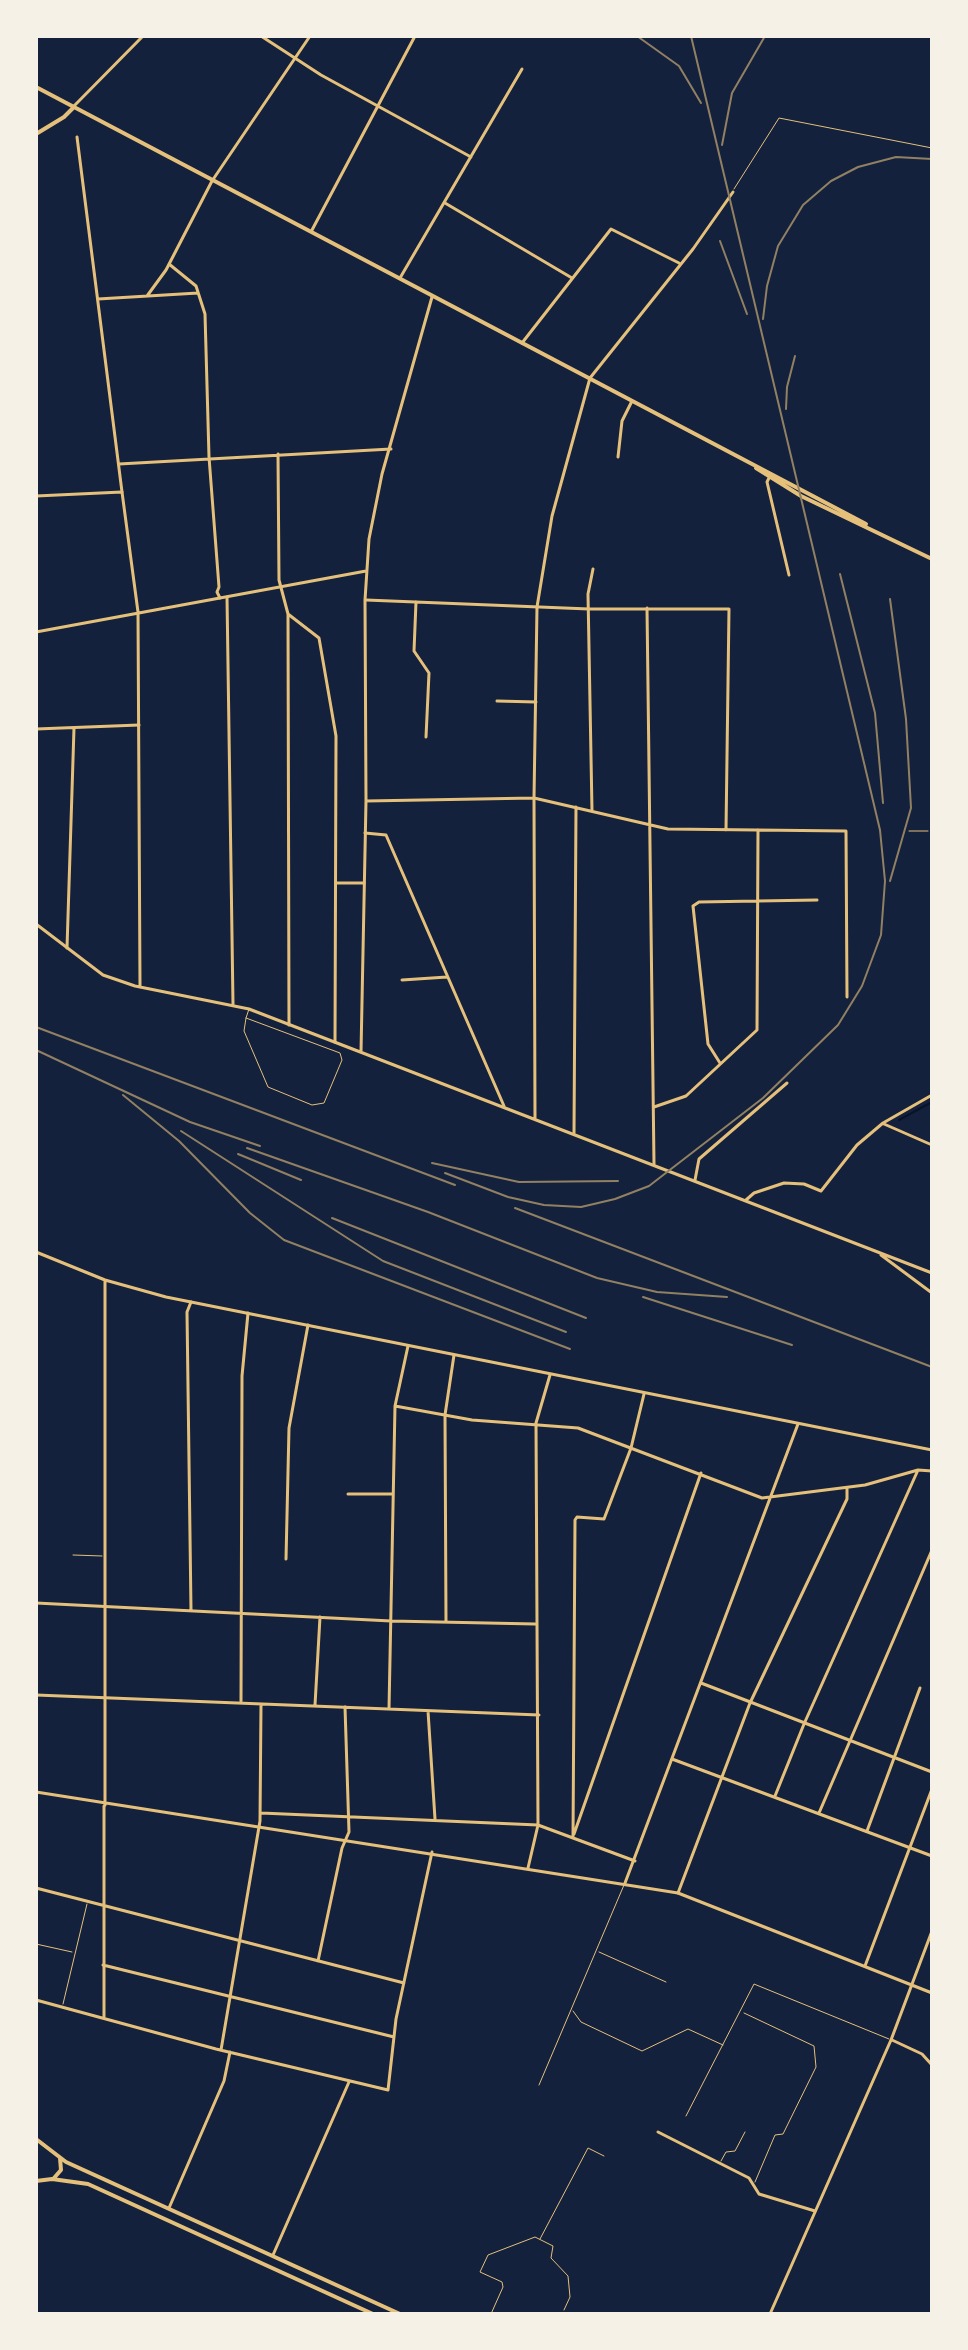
<!DOCTYPE html>
<html>
<head>
<meta charset="utf-8">
<style>
  body { margin:0 }
  #map { position:relative; width:968px; height:2350px; overflow:hidden; background:#14213d; font-family:Overpass,sans-serif }
  canvas { display:block }
  .frame { position:absolute; inset:0; border:38px solid #f6f1e7; pointer-events:none }
</style>
</head>
<body>
<div id="map">
<canvas width="968" height="2350"></canvas>
<div class="frame"></div>
</div>
<script>
const g = document.querySelector('canvas').getContext('2d');
g.lineJoin = 'round';
const toPath = rows => new Path2D(rows.map(r => 'M' + r).join(''));
function stroke(path, color, width, dash) { g.strokeStyle = color; g.lineWidth = width; g.lineCap = dash ? 'butt' : 'round'; g.setLineDash(dash || []); g.stroke(path); }
const stream = toPath([
  [899,1120,932,1102]
]);
const service = toPath([
  [734,189,779,118,932,148],
  [909,831,928,831],
  [246,1018,340,1053,342,1060,324,1103,312,1105,268,1087,244,1031,246,1018,249,1009],
  [73,1555,102,1556],
  [36,1944,72,1952],
  [599,1952,666,1982],
  [63,2004,87,1904],
  [573,2011,581,2022,642,2051,688,2029,723,2045],
  [744,2013,814,2046,816,2067,783,2134,775,2135,755,2182],
  [539,2085,624,1885],
  [686,2116,754,1984,889,2039],
  [721,2161,726,2152,735,2151,745,2132],
  [540,2239,588,2148,604,2156],
  [491,2314,503,2287,502,2282,480,2272,488,2255,535,2237,553,2246,551,2258,568,2276,570,2297,564,2310]
]);
const minor = toPath([
  [261,36,321,75,471,157],
  [73,107,143,36],
  [77,137,122,492],
  [445,203,572,278],
  [312,230,415,36],
  [169,264,196,286,205,314,209,457,219,587,217,592,220,598],
  [400,278,522,69],
  [147,296,166,270,212,181,310,36],
  [98,299,198,293],
  [522,343,611,229,679,263],
  [590,378,693,249,733,192],
  [278,454,279,580,288,614,289,1025],
  [618,457,622,421,632,401],
  [119,464,391,449],
  [769,478,767,482,789,575],
  [227,597,233,1004],
  [366,600,589,609,729,609,726,830],
  [416,602,414,651,429,673,426,737],
  [647,608,654,1164],
  [288,614,319,638,336,736,335,1042],
  [497,701,536,702],
  [36,729,139,725],
  [534,798,668,829,846,831,847,997],
  [592,811,588,594,593,569],
  [932,831,932,864],
  [365,833,386,835,504,1106],
  [336,883,364,883],
  [67,948,74,728],
  [402,980,447,977],
  [720,1063,708,1044,693,906,699,902,817,900],
  [654,1107,686,1096,757,1030,758,830],
  [884,1124,932,1145],
  [574,1133,576,807],
  [695,1180,699,1159,787,1083],
  [746,1200,754,1193,784,1183,804,1184,821,1191,857,1145,883,1123,932,1095],
  [395,1406,472,1420,578,1428,762,1498,865,1485,918,1470,932,1471],
  [348,1494,392,1494],
  [286,1559,289,1428,308,1325],
  [36,1603,391,1621,535,1624],
  [191,1610,187,1312,191,1302],
  [446,1622,445,1415,454,1355],
  [701,1683,932,1772],
  [36,1695,539,1715],
  [241,1701,242,1376,248,1313],
  [315,1705,320,1617],
  [389,1709,395,1406,408,1346],
  [428,1711,435,1819],
  [672,1759,932,1856],
  [775,1796,804,1724,918,1470],
  [261,1813,538,1825,635,1861],
  [819,1813,932,1550],
  [867,1831,920,1688],
  [574,1834,701,1473],
  [573,1838,575,1520,577,1517,604,1519,631,1448,644,1394],
  [528,1868,538,1825,536,1423,550,1375],
  [625,1883,798,1424],
  [36,1888,404,1983],
  [678,1893,750,1703,847,1499,847,1488],
  [318,1961,342,1848,349,1832,345,1707],
  [103,1965,394,2037],
  [865,1966,932,1789],
  [36,2000,216,2049,388,2090,396,2019,432,1852],
  [104,2018,104,1806],
  [892,2040,922,2054,932,2065],
  [221,2050,260,1821,261,1705],
  [658,2132,749,2178,759,2194,815,2211],
  [169,2208,224,2081,230,2052],
  [273,2255,349,2082]
]);
const tertiary = toPath([
  [36,496,122,492,138,612,140,985],
  [36,632,366,571],
  [366,801,534,798],
  [36,924,103,975,135,986,249,1009,932,1273],
  [361,1052,366,801,365,600,369,539,382,474,432,297],
  [535,1118,534,798,537,607,552,516,590,378],
  [36,1252,105,1280,166,1297,932,1450],
  [881,1255,932,1293],
  [36,1792,678,1893,932,1993],
  [105,1805,105,1281],
  [770,2314,891,2040,932,1931]
]);
const primary = toPath([
  [36,87,866,524],
  [36,134,64,117,73,108],
  [756,468,801,496,932,559],
  [36,2139,66,2162,400,2314],
  [54,2178,61,2170,60,2158],
  [36,2181,52,2179,88,2184,373,2314]
]);
const rail = toPath([
  [637,36,679,66,701,103],
  [722,145,732,93,765,36],
  [720,241,747,314],
  [763,319,767,286,778,246,803,205,831,181,858,167,896,157,932,159],
  [786,409,787,387,795,356],
  [840,574,875,713,883,803],
  [890,881,911,808,906,719,890,599],
  [36,1027,455,1185],
  [36,1050,190,1122,260,1146],
  [123,1095,179,1141,250,1213,284,1240,570,1349],
  [181,1131,383,1261,566,1332],
  [247,1148,428,1212,597,1278,657,1292,727,1297],
  [238,1154,301,1180],
  [432,1163,519,1182,618,1181],
  [445,1173,508,1197,544,1205,581,1207,615,1199,649,1186,763,1098,838,1025,862,986,881,935,885,881,880,830,691,36],
  [515,1208,932,1367],
  [332,1218,586,1318],
  [643,1297,792,1345]
]);
stroke(stream, '#0b132b', 2);
stroke(service, '#e5c07b', 1);
stroke(minor, '#e5c07b', 3);
stroke(tertiary, '#e5c07b', 3);
stroke(primary, '#e5c07b', 4);
stroke(rail, '#918062', 2);
</script>
</body>
</html>
